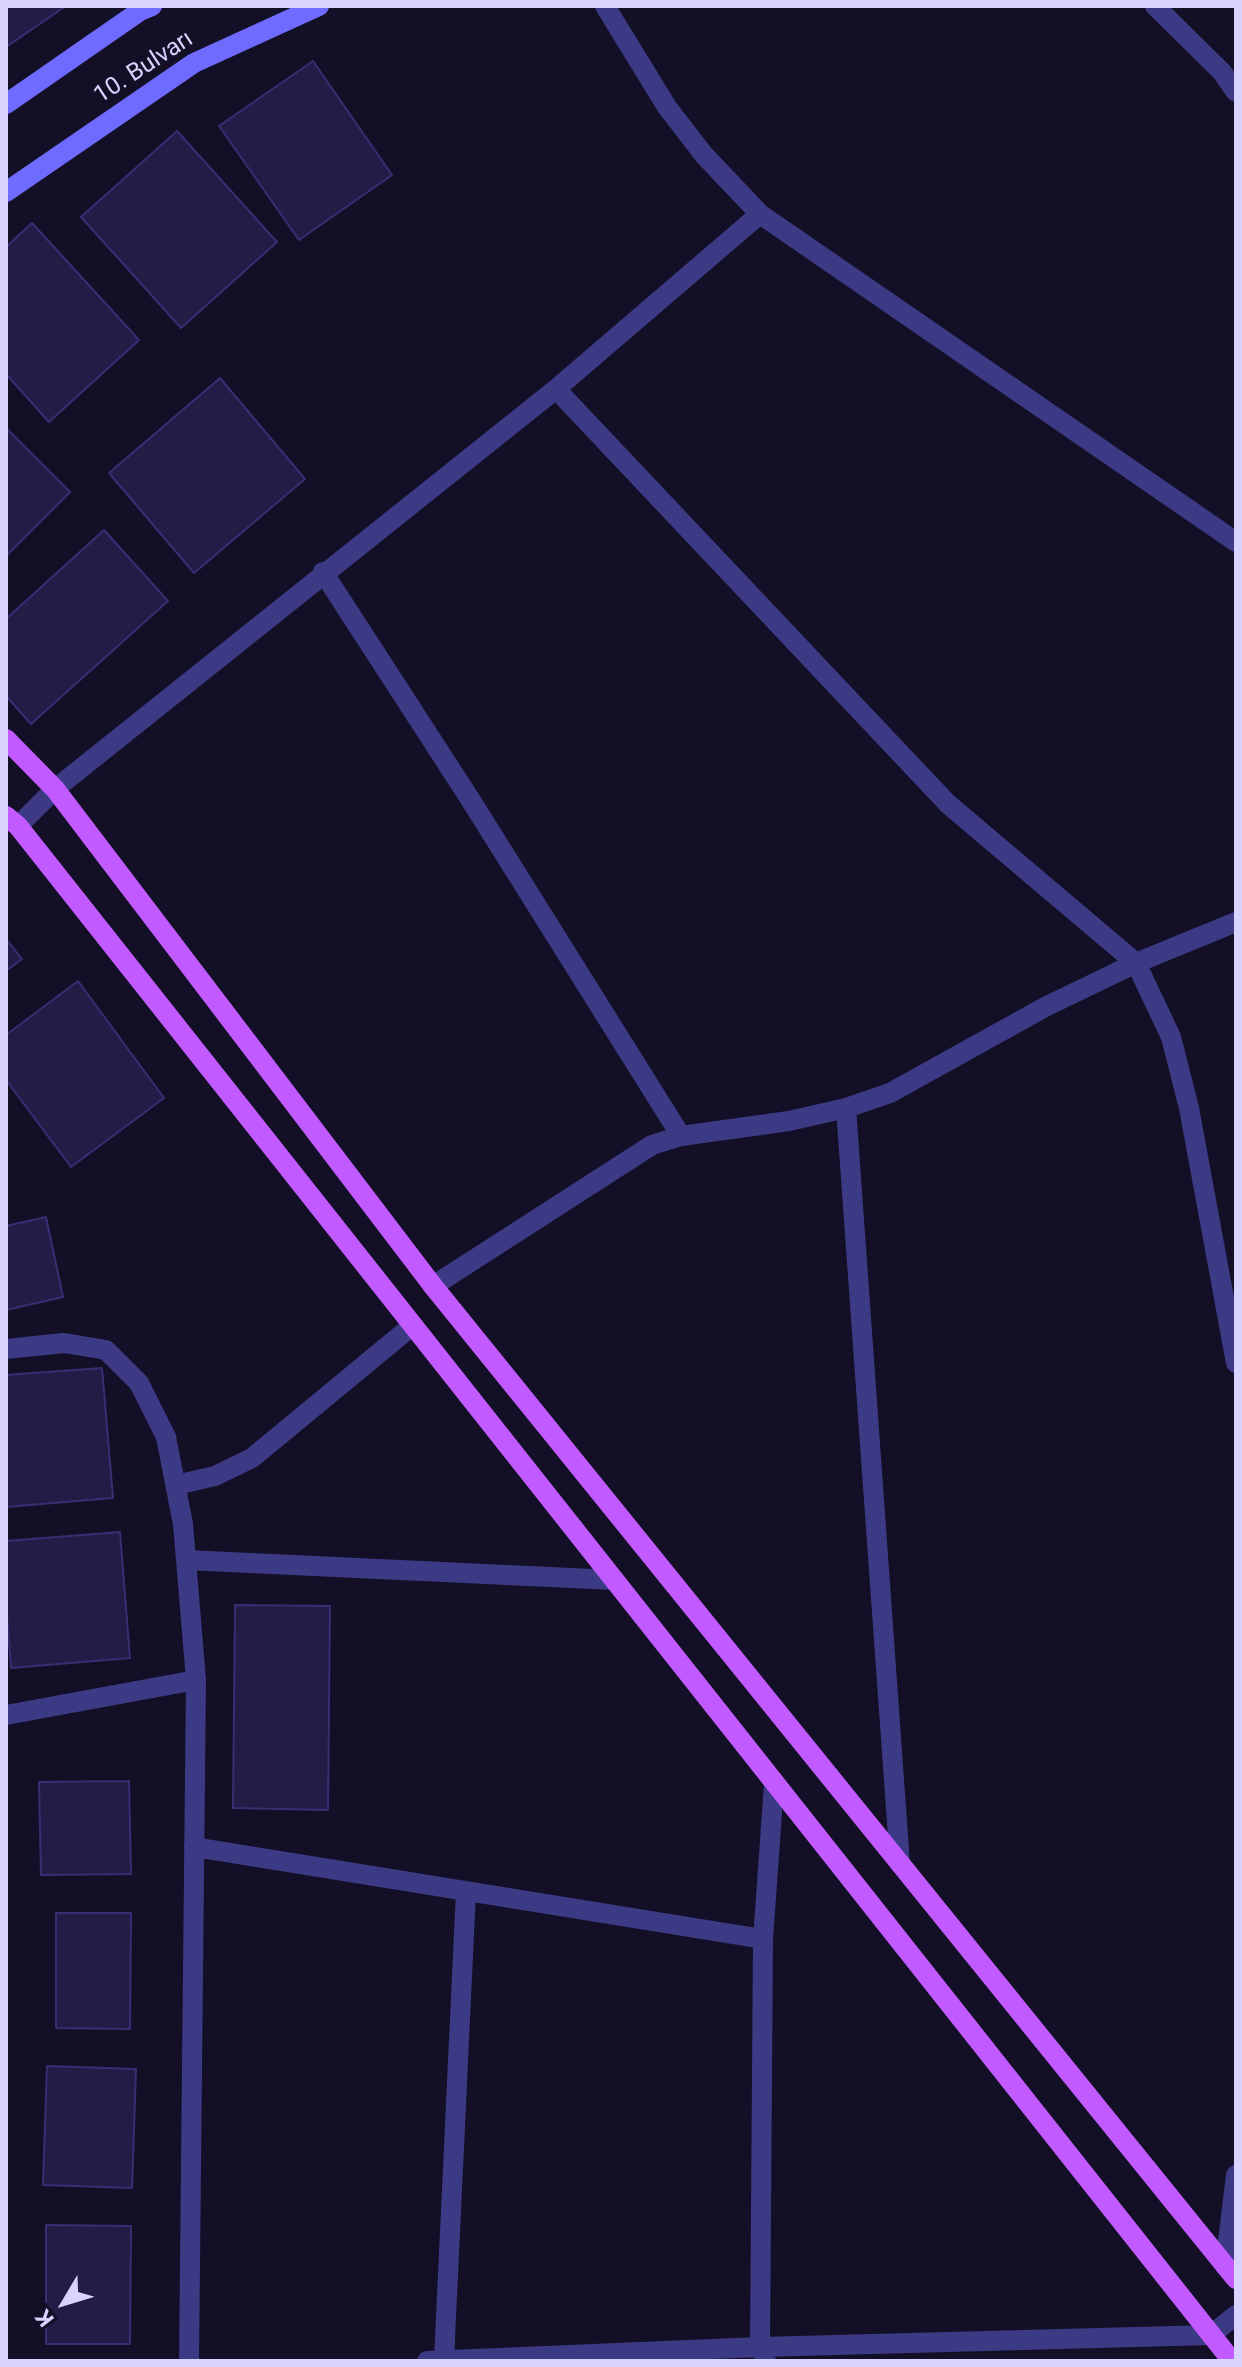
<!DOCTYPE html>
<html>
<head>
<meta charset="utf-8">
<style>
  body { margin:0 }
  #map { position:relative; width:1242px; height:2367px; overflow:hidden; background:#130f26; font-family:Roboto,sans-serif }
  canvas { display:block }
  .frame { position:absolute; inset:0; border:8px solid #d9d4ff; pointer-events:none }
  .north { position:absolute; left:24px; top:2263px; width:80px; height:80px; -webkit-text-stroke:6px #130f26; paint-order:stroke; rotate:232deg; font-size:22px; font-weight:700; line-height:32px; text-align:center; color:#d9d4ff }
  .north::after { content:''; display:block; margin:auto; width:28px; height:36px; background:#d9d4ff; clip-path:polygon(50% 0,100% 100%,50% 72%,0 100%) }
</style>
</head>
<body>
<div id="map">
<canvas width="1242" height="2367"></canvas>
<div class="frame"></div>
<div class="north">K</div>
</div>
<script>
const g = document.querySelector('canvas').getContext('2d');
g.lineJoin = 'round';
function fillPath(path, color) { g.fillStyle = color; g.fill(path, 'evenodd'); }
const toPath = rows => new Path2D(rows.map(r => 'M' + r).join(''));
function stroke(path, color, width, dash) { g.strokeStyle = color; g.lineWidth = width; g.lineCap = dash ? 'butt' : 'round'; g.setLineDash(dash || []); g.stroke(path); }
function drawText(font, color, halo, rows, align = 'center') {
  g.font = font + ' Roboto,sans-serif'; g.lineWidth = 8; g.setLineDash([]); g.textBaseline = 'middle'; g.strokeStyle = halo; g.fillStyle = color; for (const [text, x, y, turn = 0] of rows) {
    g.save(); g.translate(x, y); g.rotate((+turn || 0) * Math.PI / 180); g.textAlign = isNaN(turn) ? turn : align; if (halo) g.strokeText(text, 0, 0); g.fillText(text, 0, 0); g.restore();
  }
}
const building = toPath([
  [6,6,66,6,6,47,6,6],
  [313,61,392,175,299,240,219,126,313,61],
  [177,131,277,242,181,328,81,217,177,131],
  [32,223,139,340,49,422,6,374,6,247,32,223],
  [220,378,305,479,194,573,109,473,220,378],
  [6,428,70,492,6,556,6,428],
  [104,530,168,601,31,724,6,696,6,619,104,530],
  [6,939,22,959,6,971,6,939],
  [78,981,164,1098,71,1167,6,1080,6,1035,78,981],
  [46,1217,63,1297,6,1310,6,1226,46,1217],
  [102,1368,113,1498,6,1507,6,1375,102,1368],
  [120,1532,130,1658,11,1668,6,1603,6,1541,120,1532],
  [235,1605,330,1606,328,1810,233,1808,235,1605],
  [129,1781,131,1874,41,1875,39,1782,129,1781],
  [56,1913,131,1913,130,2029,56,2028,56,1913],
  [47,2066,136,2069,132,2188,43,2185,47,2066],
  [46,2225,131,2226,130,2344,46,2344,46,2225]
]);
const minor = toPath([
  [605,6,667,107,704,155,760,214,1236,542],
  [1155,6,1222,72,1236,92],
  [556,389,948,804,1136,963,1171,1037,1189,1108,1236,1363],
  [323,572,470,799,681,1136],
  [18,826,55,789,556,389,760,214],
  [846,1108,900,1864],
  [433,1286,652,1145,681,1136,789,1121,846,1108,890,1093,1045,1007,1136,963,1236,922],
  [6,1349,64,1343,106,1350,139,1383,166,1437,183,1524,196,1680,189,2361],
  [176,1485,215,1476,252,1458,413,1325],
  [186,1560,614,1580],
  [6,1715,196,1680],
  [194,1847,763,1939,760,2347,766,2361],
  [763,1939,774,1784],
  [1225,2266,1236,2175],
  [444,2360,466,1891],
  [427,2361,760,2347,1211,2335,1236,2315]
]);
const secondary = toPath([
  [6,104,140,11,152,6],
  [6,192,194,63,319,6]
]);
const primary = toPath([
  [6,739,55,789,433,1286,1236,2279],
  [6,816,18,826,1232,2361]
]);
const streetNames = [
  ["10. Bulvarı",144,68,-33]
];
fillPath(building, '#241b47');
stroke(building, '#3b2d73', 2);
stroke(minor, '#3d3a85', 20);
stroke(secondary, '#6f6bff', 20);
stroke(primary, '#c25bff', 20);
drawText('24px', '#d9d4ff', '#130f26', streetNames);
</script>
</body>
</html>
